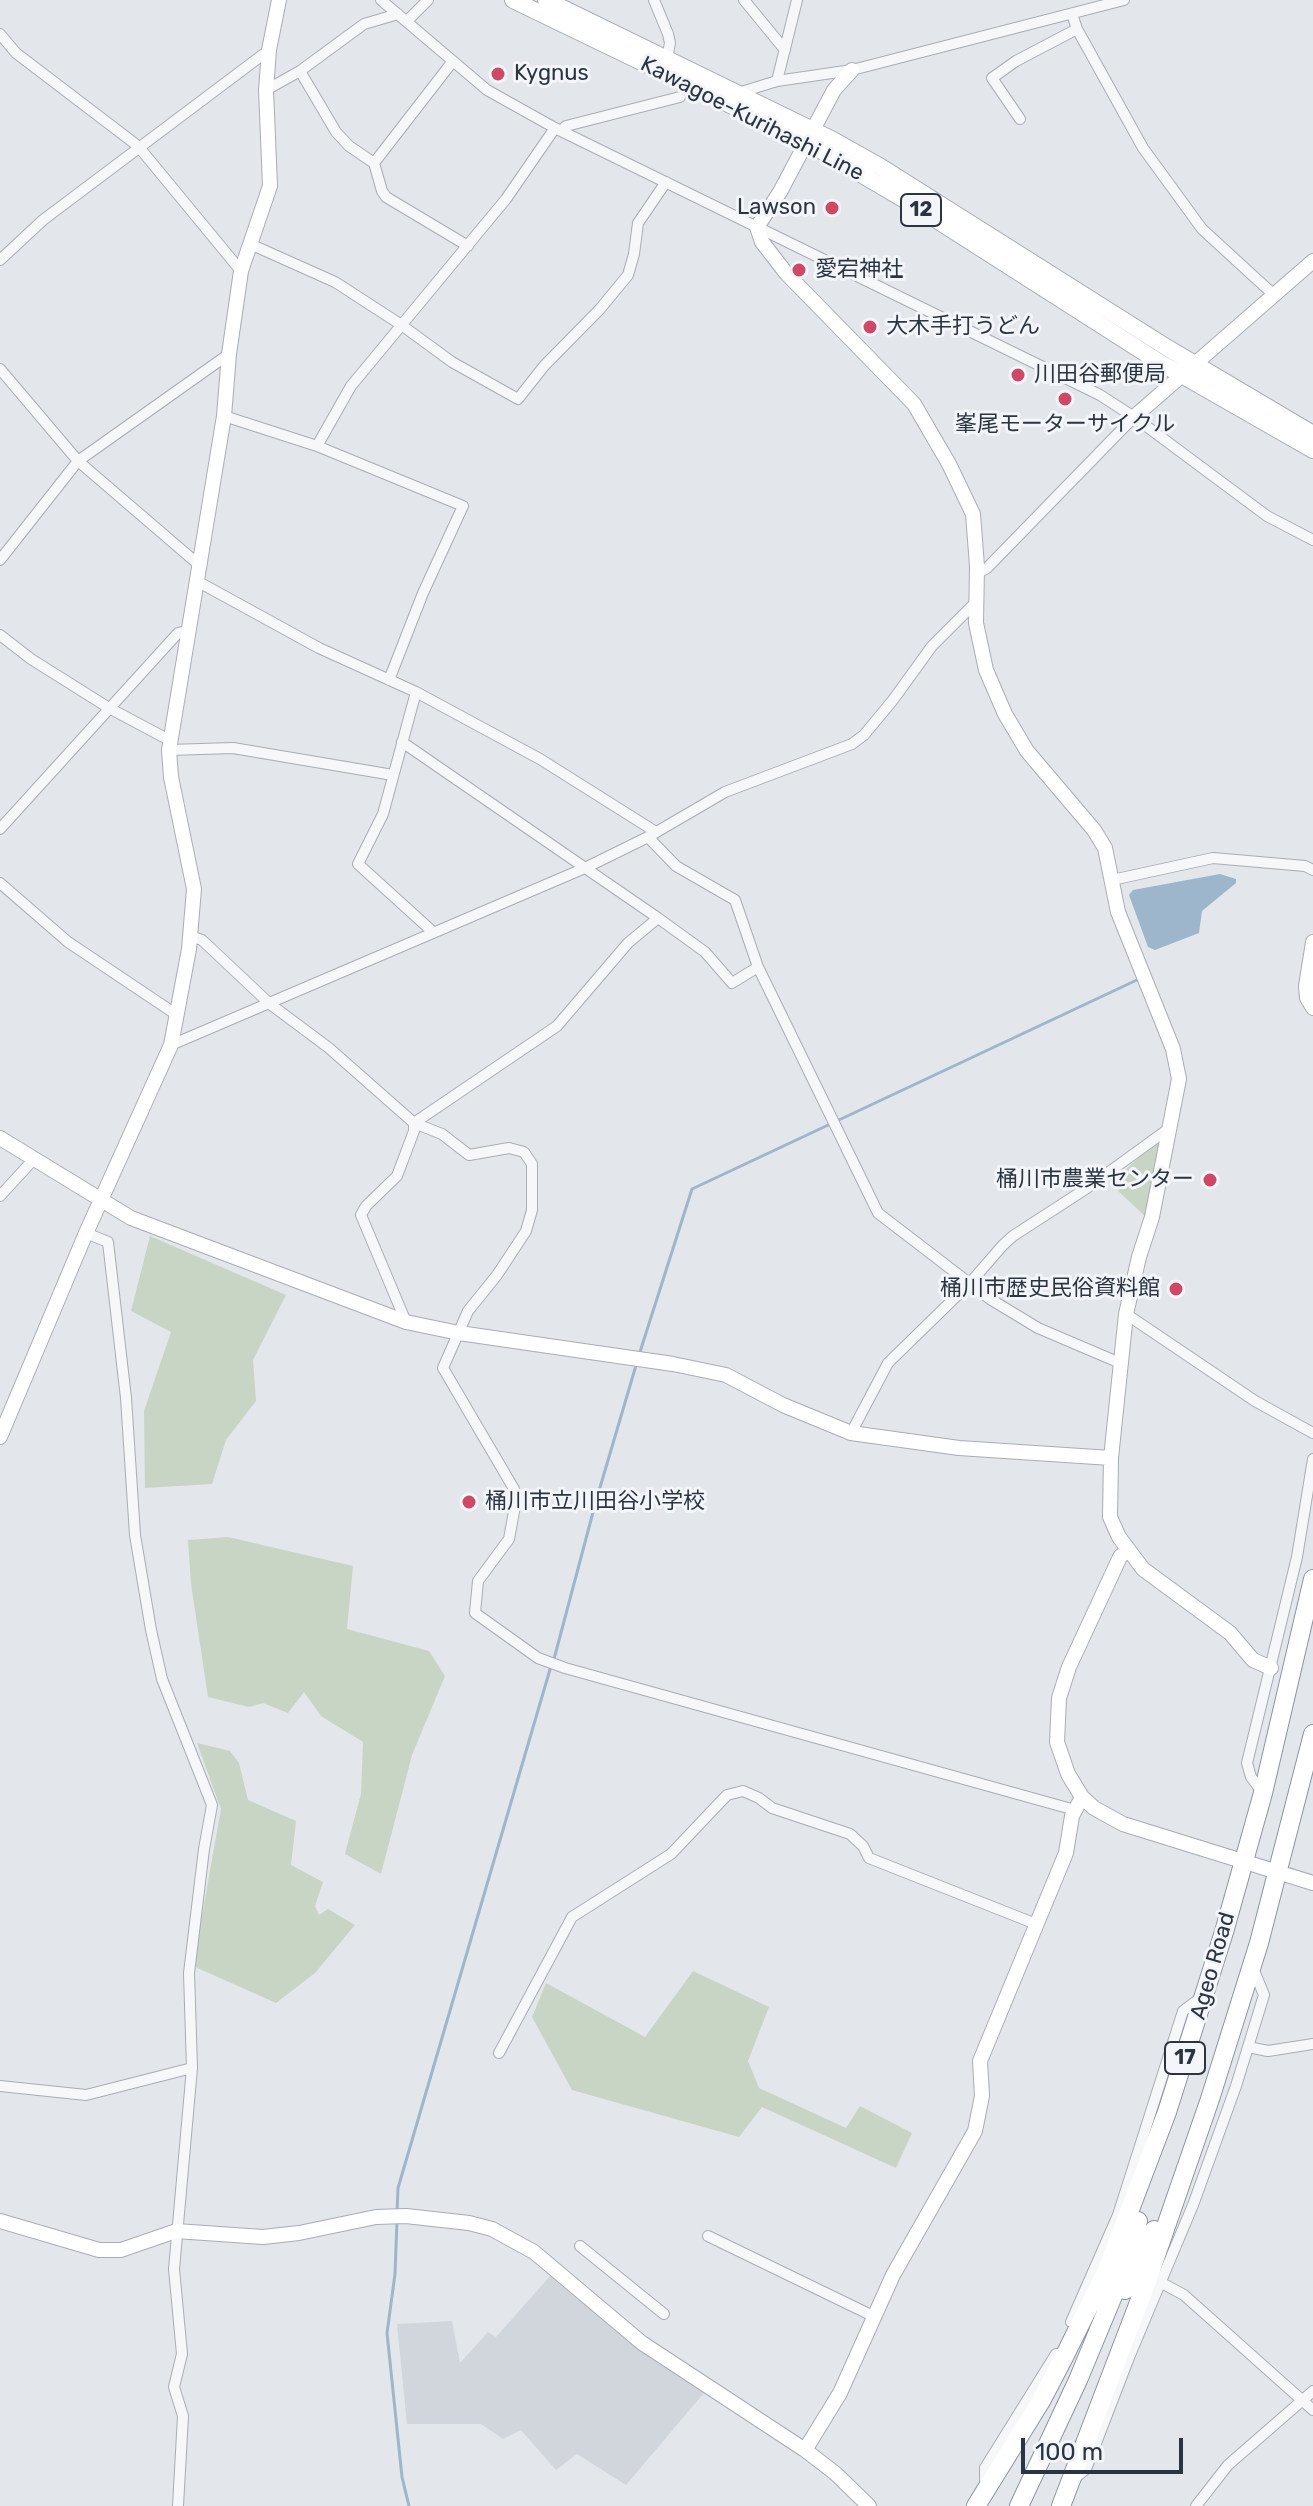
<!DOCTYPE html>
<html>
<head>
<meta charset="utf-8">
<style>
  body { margin:0 }
  #map { position:relative; width:1313px; height:2506px; overflow:hidden; background:#e3e6eb; font-family:Rubik,sans-serif }
  canvas { display:block }
  .scale { position:absolute; left:1021px; top:2438px; width:162px; height:36px; box-sizing:border-box; border:4px solid #2a3543; border-top:0; padding-left:10px; font-size:24px; line-height:28px; white-space:nowrap; color:#2a3543; -webkit-text-stroke:6px #f3f5f8; paint-order:stroke }
</style>
</head>
<body>
<div id="map">
<canvas width="1313" height="2506"></canvas>
<div class="scale">100 m</div>
</div>
<script>
const g = document.querySelector('canvas').getContext('2d');
g.lineJoin = 'round';
function fillPath(path, color) { g.fillStyle = color; g.fill(path, 'evenodd'); }
const toPath = rows => new Path2D(rows.map(r => 'M' + r).join(''));
function stroke(path, color, width, dash) { g.strokeStyle = color; g.lineWidth = width; g.lineCap = dash ? 'butt' : 'round'; g.setLineDash(dash || []); g.stroke(path); }
function drawText(font, color, halo, rows, align = 'center') {
  g.font = font + ' Rubik,"Noto Sans JP",sans-serif'; g.lineWidth = 6; g.setLineDash([]); g.textBaseline = 'middle'; g.strokeStyle = halo; g.fillStyle = color; for (const [text, x, y, turn = 0] of rows) {
    g.save(); g.translate(x, y); g.rotate((+turn || 0) * Math.PI / 180); g.textAlign = isNaN(turn) ? turn : align; if (halo) g.strokeText(text, 0, 0); g.fillText(text, 0, 0); g.restore();
  }
}
const built = toPath([
  [551,2275,638,2348,704,2393,626,2485,577,2454,556,2470,521,2430,503,2439,481,2424,407,2424,397,2324,452,2321,460,2363,488,2332,496,2337]
]);
const green = toPath([
  [1156,1142,1160,1144,1146,1217,1118,1191,1125,1176,1123,1172],
  [150,1236,286,1295,253,1360,256,1401,226,1440,212,1484,145,1488,144,1411,171,1332,131,1311],
  [228,1537,353,1566,347,1629,429,1651,445,1676,412,1755,381,1874,345,1854,361,1794,363,1742,321,1716,304,1692,288,1713,263,1703,249,1707,208,1697,191,1584,188,1540],
  [197,1743,230,1751,239,1763,248,1800,296,1821,291,1865,323,1882,315,1906,319,1915,328,1909,355,1925,315,1973,276,2003,193,1966,221,1809],
  [693,1971,769,2007,748,2061,759,2088,846,2128,860,2106,912,2133,896,2168,762,2107,739,2137,572,2090,532,2017,546,1983,645,2037]
]);
const water = toPath([
  [1220,874,1236,879,1236,883,1202,911,1199,933,1155,950,1148,947,1129,895,1133,890]
]);
const stream = toPath([
  [639,1355,692,1189,1139,979],
  [554,1659,596,1501,637,1362],
  [397,2213,398,2188,551,1666],
  [397,2220,395,2274,387,2333,402,2477,409,2506]
]);
const street = toPath([
  [381,0,487,90,555,128,1100,395,1134,417,1267,516,1313,540],
  [654,0,668,34,670,43,667,59],
  [744,0,785,50],
  [1072,14,1077,29,1143,148,1202,229,1274,295],
  [407,21,428,0],
  [0,34,16,53,138,146,241,271],
  [300,71,364,24,398,14],
  [777,81,797,0],
  [266,90,300,71,336,132,349,146,374,163,382,191,386,197,468,246],
  [738,93,777,81,852,70,1124,0],
  [1020,119,992,78,1016,61,1077,29],
  [562,130,566,126,680,97],
  [374,163,453,61],
  [250,244,335,282,400,324,452,362,518,399,544,366,600,309,628,275,634,254,638,223,666,182],
  [0,260,43,220,269,50],
  [0,369,78,461,198,564],
  [224,416,317,446,463,506,423,593,389,680],
  [317,446,351,386,506,199,555,128],
  [0,560,78,461,229,354],
  [976,574,987,568,1134,417],
  [195,580,319,648,416,692,540,759,656,832],
  [0,635,31,659,109,708,171,741],
  [416,692,383,814,358,864,433,932],
  [402,742,658,918,705,952,732,983,758,967],
  [169,750,233,748,393,775],
  [0,829,178,633,186,631],
  [648,837,676,866,735,900,758,967,878,1213,990,1299,1038,1328,1120,1363],
  [1112,880,1213,858,1305,866,1313,870],
  [0,883,68,942,177,1015],
  [190,936,202,940,270,1004,329,1048,414,1123,442,1134,469,1155,509,1148,524,1152,532,1164,532,1210,526,1231,497,1275,468,1311,443,1368,514,1489,515,1506,509,1539,478,1581,475,1613,538,1658,565,1668,1075,1810],
  [171,1045,585,868,648,837,725,792,852,744,864,735,893,700,932,646,975,603],
  [0,1196,34,1159],
  [86,1233,108,1242,126,1398,135,1535,151,1630,162,1679,212,1805,204,1849,189,1973,192,2068,174,2269,182,2354,174,2387,183,2416,178,2506],
  [1126,1314,1255,1401,1313,1433],
  [406,1322,361,1215,366,1206,397,1176,414,1131,414,1123,557,1026,628,943,658,918],
  [851,1433,888,1363,970,1283,1003,1245,1013,1236,1087,1188,1171,1127],
  [1263,1793,1251,1777,1247,1763,1297,1557,1313,1459],
  [1248,2047,1268,2051,1313,2044],
  [499,2053,572,1917,671,1854,727,1795,743,1791,759,1798,772,1808,850,1834,863,1846,869,1858,1036,1924],
  [0,2086,86,2095,192,2068],
  [708,2236,875,2317],
  [580,2246,664,2314],
  [1160,2282,1184,2295,1313,2410],
  [1071,2322,1118,2215,1183,2011,1203,1996],
  [1074,2479,1086,2469,1130,2355,1193,2205,1236,2086,1264,1995,1253,1968],
  [985,2490,985,2468,1056,2354],
  [1196,2506,1228,2465,1313,2391]
]);
const secondary = toPath([
  [852,70,834,90,780,192,757,227,762,242,786,273,914,404,949,464,973,514,977,566,976,623,986,670,1005,714,1027,751,1094,830,1105,848,1118,912,1173,1049,1179,1079,1152,1217,1139,1257,1126,1314,1111,1458,1110,1517,1119,1537,1143,1569,1230,1633,1253,1660,1271,1668],
  [1134,417,1313,261],
  [1313,942,1306,986,1307,998,1313,1008],
  [0,1138,131,1218,406,1322,459,1333,673,1364,726,1375,783,1405,851,1433,959,1448,1111,1458],
  [0,1437,86,1233,171,1045,189,949,194,889,171,777,169,750,224,416,229,354,241,271,270,186,266,90,269,50,279,0],
  [1127,1550,1120,1557,1069,1667,1059,1698,1057,1742,1068,1774,1082,1797,1094,1808,1123,1824,1313,1883],
  [0,2221,99,2250,121,2250,176,2231,263,2237,299,2233,376,2217,406,2216,469,2223,492,2229,534,2252,642,2343,805,2450,835,2473,869,2506],
  [805,2450,840,2393,893,2275,975,2131,982,2096,980,2061,1066,1853,1072,1816,1082,1797]
]);
const primary = toPath([
  [513,0,805,141,910,203,1159,362,1313,450],
  [546,0,833,140,881,167,1166,347,1313,434]
]);
const highway = toPath([
  [1125,2290,1154,2230],
  [976,2506,1041,2401,1063,2359,1107,2270,1167,2112,1224,1932,1263,1793,1313,1579],
  [1019,2506,1078,2380,1115,2291,1138,2221],
  [1061,2506,1146,2284,1210,2099,1259,1943,1313,1734]
]);
const markers = [
  [498,74,8,"#cf4865"],
  [832,208,8,"#cf4865"],
  [799,270,8,"#cf4865"],
  [870,327,8,"#cf4865"],
  [1018,375,8,"#cf4865"],
  [1065,399,8,"#cf4865"],
  [1210,1180,8,"#cf4865"],
  [1176,1289,8,"#cf4865"],
  [469,1502,8,"#cf4865"]
];
const shields = [
  [921,210,40],
  [1185,2058,40]
];
const shieldNames = [
  ["12",921,210],
  ["17",1185,2058]
];
const poiNames = [
  ["Kygnus",514,74],
  ["Lawson",816,208,"right"],
  ["愛宕神社",815,270],
  ["大木手打うどん",886,327],
  ["川田谷郵便局",1034,375],
  ["峯尾モーターサイクル",1065,425,"center"],
  ["桶川市農業センター",1194,1180,"right"],
  ["桶川市歴史民俗資料館",1160,1289,"right"],
  ["桶川市立川田谷小学校",485,1502]
];
const streetNames = [
  ["Kawagoe-Kurihashi Line",752,119,27],
  ["Ageo Road",1213,1966,-74]
];
fillPath(built, '#d1d6dd');
fillPath(green, '#c9d5c4');
fillPath(water, '#9eb6cb');
stroke(stream, '#9eb6cb', 3);
stroke(street, '#a8adb5', 12);
stroke(secondary, '#a8adb5', 16);
stroke(primary, '#a2abb7', 18);
stroke(highway, '#8a95a2', 20);
stroke(street, '#f6f7f9', 10);
stroke(secondary, '#fff', 14);
stroke(primary, '#fff', 16);
stroke(highway, '#fff', 18);
for (const [x, y, r, color] of markers) { const dot = new Path2D(); dot.arc(x, y, r, 0, 2 * Math.PI); g.fillStyle = color; g.fill(dot); stroke(dot, '#f3f5f8', 3); }
for (const [x, y, w] of shields) { const box = new Path2D(); box.roundRect(x - w / 2, y - 16, w, 32, 6); g.fillStyle = '#f3f5f8'; g.fill(box); stroke(box, '#2a3543', 2); }
drawText('bold 20px', '#2a3543', null, shieldNames);
drawText('22px', '#2a3543', '#f3f5f8', poiNames, 'left');
drawText('22px', '#2a3543', '#f3f5f8', streetNames);
</script>
</body>
</html>
